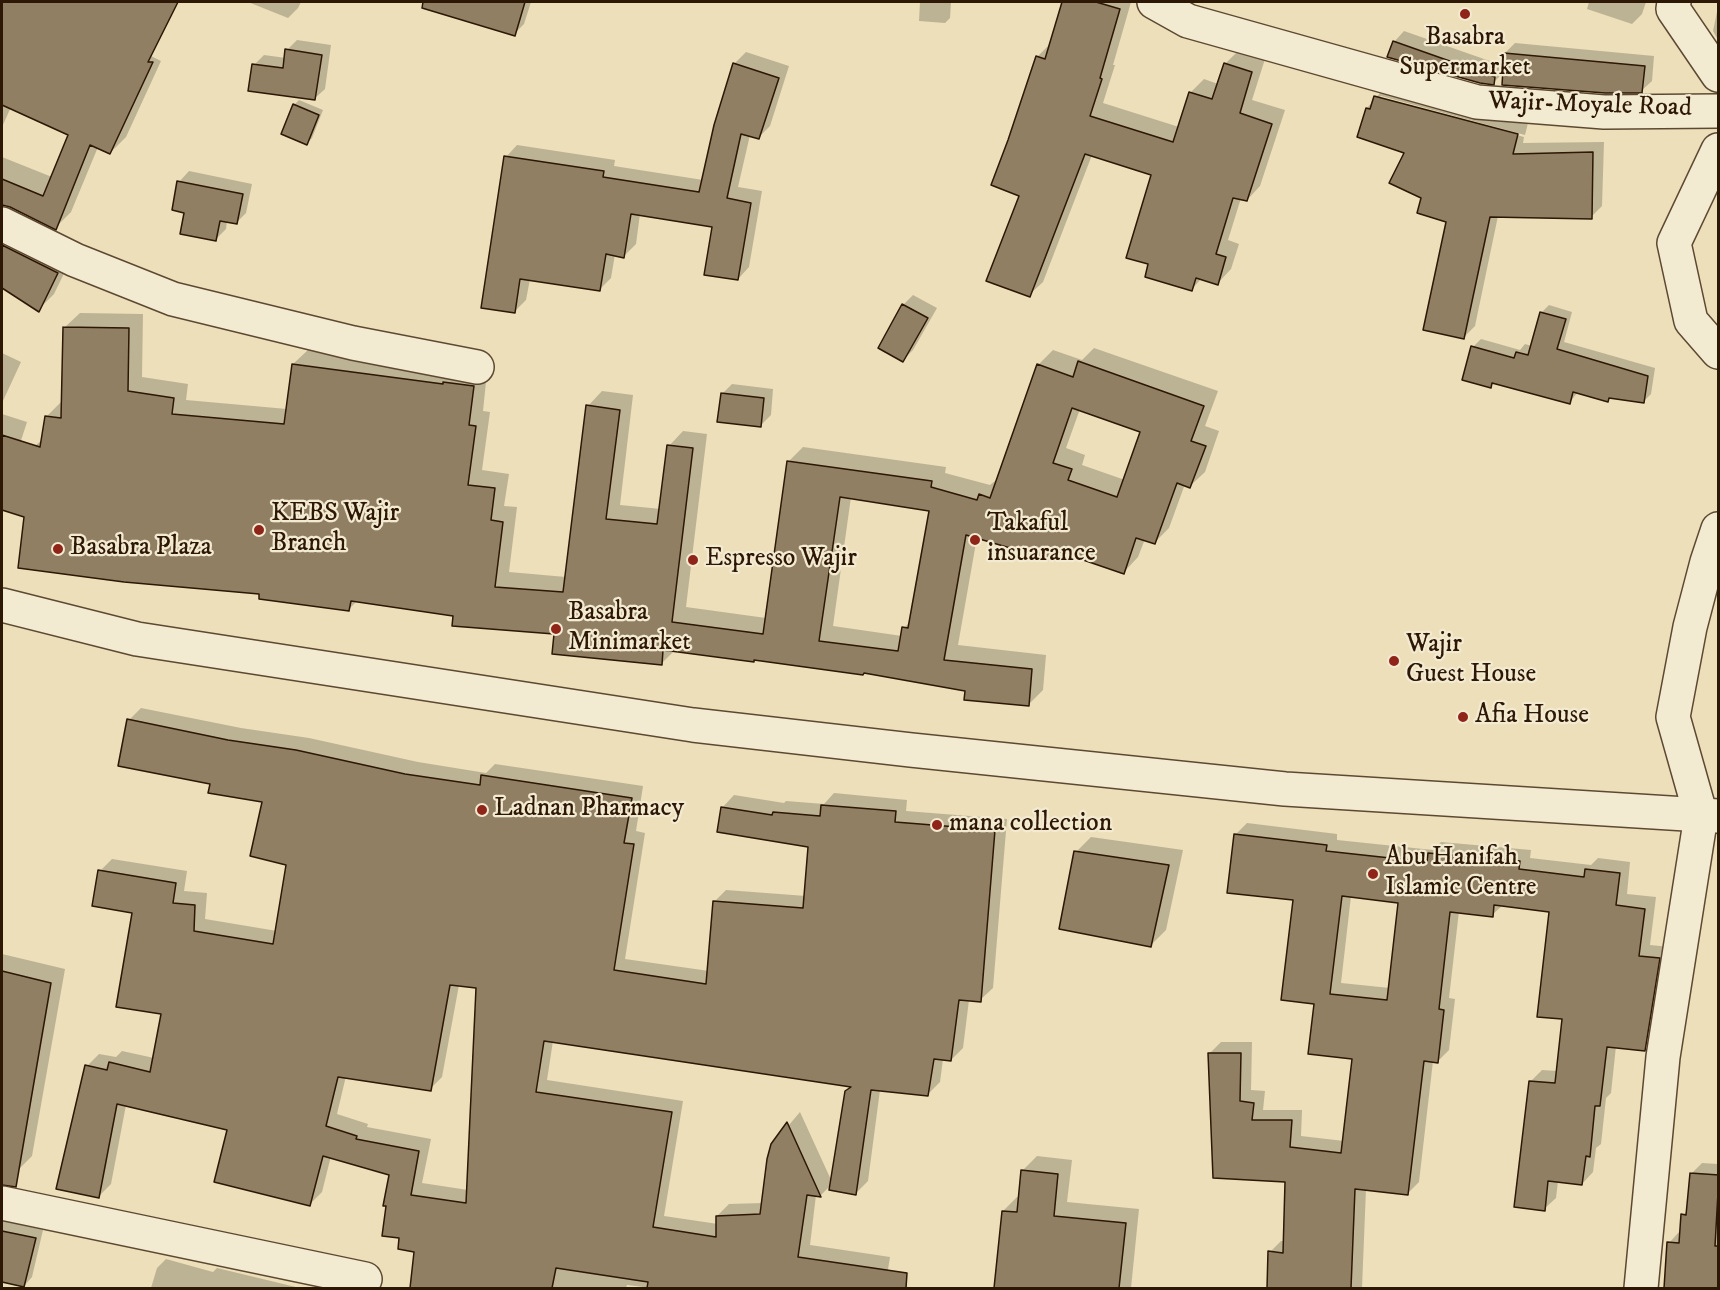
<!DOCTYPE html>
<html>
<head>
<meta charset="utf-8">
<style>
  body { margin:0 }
  #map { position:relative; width:1720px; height:1290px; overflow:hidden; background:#ecdfb9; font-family:"IM FELL DW Pica",serif }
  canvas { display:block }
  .frame { position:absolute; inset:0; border:3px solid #2d1705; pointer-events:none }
</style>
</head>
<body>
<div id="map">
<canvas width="1720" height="1290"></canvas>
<div class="frame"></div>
</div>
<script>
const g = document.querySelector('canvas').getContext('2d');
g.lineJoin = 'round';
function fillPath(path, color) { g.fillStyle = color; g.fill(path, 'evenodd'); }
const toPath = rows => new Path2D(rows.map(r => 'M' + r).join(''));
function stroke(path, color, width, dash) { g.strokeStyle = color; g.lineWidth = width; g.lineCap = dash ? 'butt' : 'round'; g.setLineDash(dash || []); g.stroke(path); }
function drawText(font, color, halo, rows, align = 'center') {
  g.font = font + ' "IM FELL DW Pica",serif'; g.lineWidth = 4.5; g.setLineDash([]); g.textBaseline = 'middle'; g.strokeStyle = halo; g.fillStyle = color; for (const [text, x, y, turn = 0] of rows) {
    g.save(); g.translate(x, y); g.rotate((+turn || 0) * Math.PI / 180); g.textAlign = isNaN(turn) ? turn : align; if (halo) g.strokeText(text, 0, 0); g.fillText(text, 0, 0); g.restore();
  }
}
const shadow = toPath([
  [2,2,176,2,151,56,161,61,126,137,110,153,98,147,71,212,55,228,11,206,2,204,2,157,52,177,70,134,11,107,2,127],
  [248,2,301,2,298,8,288,18],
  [463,2,531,2,524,24,514,34,458,17],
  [920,2,951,2,950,18,945,23,919,21],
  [1063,2,1131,2,1113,65,1115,65,1103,103,1179,127,1190,93,1204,79,1218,84,1225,64,1239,50,1265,59,1252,100,1285,110,1260,186,1247,200,1241,198,1228,240,1239,244,1231,269,1218,283,1202,278,1192,289,1150,263,1153,174,1092,155,1043,282,1029,295,1021,195,1037,57,1051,43],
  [1589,2,1646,2,1642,14,1632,24,1587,9],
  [1718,7,1718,40,1713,31],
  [1404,31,1504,66,1505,53,1515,43,1654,56,1652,81,1641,91,1504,72,1493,83,1394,42],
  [297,40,331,45,325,89,314,99,254,65,264,55,286,58,287,50],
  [746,52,789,66,770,126,759,137,750,135,738,187,762,191,749,267,738,279,714,226,640,214,636,244,624,256,615,254,611,278,599,290,530,279,526,300,515,311,506,157,517,145,615,160,614,166,703,180,734,64],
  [1387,85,1528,123,1525,135,1381,96,1378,98,1524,137,1523,143,1604,142,1602,206,1591,217,1498,216,1475,326,1464,337,1448,221,1423,197,1406,152,1367,108],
  [299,100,323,110,312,138,307,143,294,105],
  [189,171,252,184,246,213,236,223,227,221,226,229,216,239,186,212,179,182],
  [2,217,72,257,54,294,38,310,29,272,2,259],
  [913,295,937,308,913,350,903,360,903,305],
  [1549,305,1572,312,1564,342,1655,368,1651,394,1643,402,1611,397,1607,400,1578,392,1569,403,1495,382,1490,387,1473,347,1481,339,1520,350,1525,344,1532,346,1541,313],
  [80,313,143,314,142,377,188,384,186,400,287,409,293,364,308,350,457,370,487,372,483,411,490,412,482,470,509,474,504,506,517,507,509,572,566,577,588,406,602,391,633,395,620,505,661,509,669,446,683,431,707,434,686,607,766,618,789,461,803,447,946,467,945,473,990,485,995,481,997,481,1038,365,1053,350,1082,360,1094,348,1218,391,1205,426,1219,431,1205,472,1190,486,1185,484,1169,528,1154,543,1145,539,1138,557,1124,572,1062,551,1054,560,977,537,958,645,1046,655,1043,690,1028,705,967,690,865,671,675,650,661,664,556,633,358,600,349,609,261,593,35,446,44,438,47,416,61,402,65,327],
  [1080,409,1142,431,1125,480,1082,465,1085,455,1066,448],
  [851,497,931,510,911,621,904,628,902,636,833,626],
  [2,353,21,362,2,403],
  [732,384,773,389,771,415,761,425,722,394],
  [2,414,27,422,2,499],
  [141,708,241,728,309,738,418,762,486,773,495,764,643,786,636,831,645,833,625,959,709,971,714,902,726,890,806,896,810,845,722,808,734,795,784,803,786,801,824,804,834,793,907,800,906,811,1007,819,993,988,980,1000,969,1000,963,1048,951,1060,943,1059,940,1082,928,1094,880,1090,868,1181,856,1193,831,1185,820,1196,816,1195,810,1245,890,1257,885,1288,651,1288,627,1285,626,1288,411,1288,415,1250,401,1237,390,1174,331,1156,322,1192,310,1204,228,1129,126,1105,111,1184,99,1196,87,1066,99,1054,116,1057,122,1051,154,1058,163,1013,134,911,100,871,112,859,187,871,184,891,207,893,205,919,277,931,287,863,264,801,211,783,129,720],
  [459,985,477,987,468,1190,422,1183,431,1139,367,1127,368,1124,337,1114,346,1076,430,1089,442,1077],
  [553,1041,853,1086,832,1182,800,1112,772,1145,763,1203,729,1204,717,1216,718,1224,664,1216,683,1101,547,1080],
  [1247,823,1337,834,1337,840,1433,850,1441,842,1531,850,1530,858,1591,865,1598,858,1630,862,1627,894,1656,897,1650,945,1670,947,1656,1037,1644,1049,1616,1046,1611,1093,1606,1098,1601,1144,1596,1148,1593,1172,1582,1184,1558,1181,1556,1198,1544,1209,1531,1081,1542,1070,1558,1071,1563,1018,1551,910,1503,905,1492,915,1459,911,1449,998,1455,999,1449,1050,1438,1061,1433,1061,1419,1182,1407,1194,1366,1189,1362,1288,1268,1288,1270,1252,1281,1241,1285,1241,1287,1180,1210,1053,1221,1042,1252,1042,1251,1090,1265,1091,1263,1110,1302,1110,1301,1136,1344,1141,1354,1057,1315,1003,1294,899,1235,835],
  [1351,896,1399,901,1390,988,1341,983],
  [1091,837,1183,850,1166,930,1150,946,1076,852],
  [2,954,65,969,32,1156,18,1170,2,1168,2,1038,6,1013,2,1012],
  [1037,1156,1072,1160,1067,1202,1139,1209,1131,1288,995,1288,1003,1211,1017,1197,1020,1197,1022,1171],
  [1702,1163,1718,1164,1718,1288,1665,1288,1669,1243,1679,1232,1682,1233,1683,1215,1688,1210,1692,1173],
  [2,1220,43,1230,32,1277,24,1286,2,1281],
  [166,1259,213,1272,217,1268,300,1288,151,1288,157,1268]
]);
const building = toPath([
  [2,2,178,2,148,62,153,62,110,154,90,145,56,230,10,207,2,205,2,179,43,196,68,135,2,105,2,2],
  [423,2,525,2,515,36,422,8,423,2],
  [1062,2,1096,2,1120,9,1100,78,1102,79,1090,116,1173,142,1189,92,1212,99,1224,63,1252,72,1240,113,1272,124,1247,201,1233,198,1216,254,1226,257,1218,285,1196,278,1192,291,1145,277,1148,264,1126,258,1151,175,1085,154,1030,297,986,281,1019,196,991,185,1008,140,1036,56,1045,59,1062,2],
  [1393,41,1495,77,1494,85,1480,83,1387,57,1393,41],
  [285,49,322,55,315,100,248,91,252,64,283,68,285,49],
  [1504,53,1645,66,1642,93,1605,93,1502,85,1504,53],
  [733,63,779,78,759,139,741,134,727,198,751,203,738,280,704,275,712,227,631,214,624,258,606,254,600,291,520,279,515,313,481,308,504,156,604,171,603,177,699,192,714,125,733,63],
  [1374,96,1518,134,1513,154,1593,152,1592,219,1490,217,1464,339,1423,330,1446,222,1417,213,1421,198,1389,183,1404,153,1357,137,1366,108,1370,109,1374,96],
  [293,104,319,115,307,145,281,134,293,104],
  [177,181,243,194,237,224,220,221,216,241,180,234,184,213,172,210,177,181],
  [2,245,58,273,39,312,2,288,2,245],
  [902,304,928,318,903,362,878,348,902,304],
  [1540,312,1566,319,1557,349,1648,376,1644,403,1609,398,1608,402,1573,392,1570,404,1492,383,1491,388,1462,380,1471,346,1514,358,1516,352,1528,355,1540,312],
  [63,327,129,328,128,391,174,398,172,414,284,424,292,364,443,384,443,382,474,386,469,425,476,426,468,485,495,488,491,520,503,522,495,587,563,592,586,405,620,410,606,519,657,524,667,445,693,448,672,622,763,634,787,461,932,481,931,487,977,500,979,494,990,498,1037,364,1073,377,1078,361,1204,406,1191,441,1206,446,1190,488,1177,483,1155,544,1136,538,1124,574,1057,551,1054,561,966,535,944,660,1032,669,1029,706,964,700,965,691,864,673,863,675,754,660,754,662,663,650,662,665,552,654,554,634,452,626,453,616,351,601,349,611,259,599,259,594,124,582,18,568,24,517,2,510,2,435,40,447,45,416,61,418,63,327],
  [1072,408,1140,432,1117,497,1068,480,1072,469,1053,463,1072,408],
  [840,497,929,511,908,628,902,627,898,651,819,641,840,497],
  [721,393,764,398,761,427,717,422,721,393],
  [127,719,228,740,296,750,405,774,480,785,481,775,632,798,624,843,634,844,614,970,706,984,713,901,803,908,808,847,717,832,721,807,772,815,773,812,820,816,821,805,896,811,895,822,995,830,981,1002,959,1000,951,1061,934,1059,928,1096,871,1090,856,1195,829,1190,845,1091,851,1087,544,1041,536,1092,672,1112,653,1227,716,1237,716,1216,760,1214,767,1159,771,1144,787,1122,821,1197,807,1195,798,1257,907,1273,906,1288,647,1288,648,1282,556,1268,552,1288,410,1288,414,1252,398,1249,399,1238,382,1236,386,1206,383,1206,389,1175,323,1156,310,1206,214,1182,227,1130,117,1104,99,1198,56,1189,85,1065,107,1070,109,1062,150,1072,161,1014,116,1007,132,913,92,906,98,870,176,883,173,903,195,905,194,931,273,944,286,865,250,856,262,802,208,793,210,784,118,766,127,719],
  [450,985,476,988,466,1203,411,1195,419,1151,356,1139,357,1136,326,1126,338,1077,431,1091,450,985],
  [1234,834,1327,845,1326,851,1427,862,1428,853,1520,861,1519,869,1584,877,1585,869,1620,873,1616,905,1645,909,1639,956,1660,958,1645,1051,1607,1047,1600,1106,1595,1106,1590,1157,1586,1156,1582,1185,1548,1181,1545,1211,1514,1207,1529,1081,1555,1083,1562,1019,1537,1017,1549,912,1494,905,1493,917,1450,912,1439,1009,1444,1010,1438,1063,1424,1061,1408,1195,1355,1189,1351,1288,1267,1288,1268,1251,1283,1253,1285,1182,1213,1178,1208,1053,1241,1053,1240,1101,1254,1103,1252,1120,1292,1120,1290,1147,1341,1153,1352,1059,1308,1054,1314,1004,1281,1000,1293,900,1227,893,1234,834],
  [1342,896,1398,903,1387,1000,1330,994,1342,896],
  [1074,851,1169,865,1151,947,1059,929,1074,851],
  [2,971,51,983,16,1187,2,1185,2,971],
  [1021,1170,1058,1174,1054,1216,1126,1223,1119,1288,994,1288,1002,1211,1017,1212,1021,1170],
  [1690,1173,1719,1175,1715,1246,1719,1246,1719,1288,1664,1288,1667,1242,1679,1243,1681,1214,1686,1215,1690,1173],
  [2,1231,36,1238,24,1287,2,1282,2,1231]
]);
const minor = toPath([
  [1154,2,1188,21,1477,102,1604,112,1718,111],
  [1674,2,1673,9,1718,75],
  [1718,150,1674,243,1691,321,1718,352],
  [2,224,75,260,173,299,353,343,477,367],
  [2,1203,365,1279],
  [1641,1288,1663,1057,1701,816,1673,717,1690,627,1707,562,1718,529]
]);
const tertiary = toPath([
  [2,605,137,639,693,725,911,750,1285,789,1718,816]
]);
const markers = [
  [1465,14,6,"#8f2418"],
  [259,530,6,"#8f2418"],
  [975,540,6,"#8f2418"],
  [58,549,6,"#8f2418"],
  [693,560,6,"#8f2418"],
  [556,629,6,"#8f2418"],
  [1394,661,6,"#8f2418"],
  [1463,717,6,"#8f2418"],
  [482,810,6,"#8f2418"],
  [937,825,6,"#8f2418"],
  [1373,874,6,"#8f2418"]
];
const poiNames = [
  ["Basabra",1465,39,"center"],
  ["Supermarket",1465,69,"center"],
  ["KEBS Wajir",271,515],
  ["Branch",271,545],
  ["Takaful",987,525],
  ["insuarance",987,555],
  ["Basabra Plaza",70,549],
  ["Espresso Wajir",705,560],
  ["Basabra",568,614],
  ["Minimarket",568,644],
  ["Wajir",1406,646],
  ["Guest House",1406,676],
  ["Afia House",1475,717],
  ["Ladnan Pharmacy",494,810],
  ["mana collection",949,825],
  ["Abu Hanifah",1385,859],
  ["Islamic Centre",1385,889]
];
const streetNames = [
  ["Wajir-Moyale Road",1590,106,2]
];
fillPath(shadow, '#0003');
fillPath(building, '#907f63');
stroke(building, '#2d1705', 1.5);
stroke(minor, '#5d4932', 36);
stroke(tertiary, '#5d4932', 36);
stroke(minor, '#f3ead2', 33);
stroke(tertiary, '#f3ead2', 33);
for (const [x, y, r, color] of markers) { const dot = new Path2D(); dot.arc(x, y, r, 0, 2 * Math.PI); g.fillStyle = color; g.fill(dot); stroke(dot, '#f3ead2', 2); }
drawText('26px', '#2d1705', '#f3ead2', poiNames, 'left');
drawText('26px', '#2d1705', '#f3ead2', streetNames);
</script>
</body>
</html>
